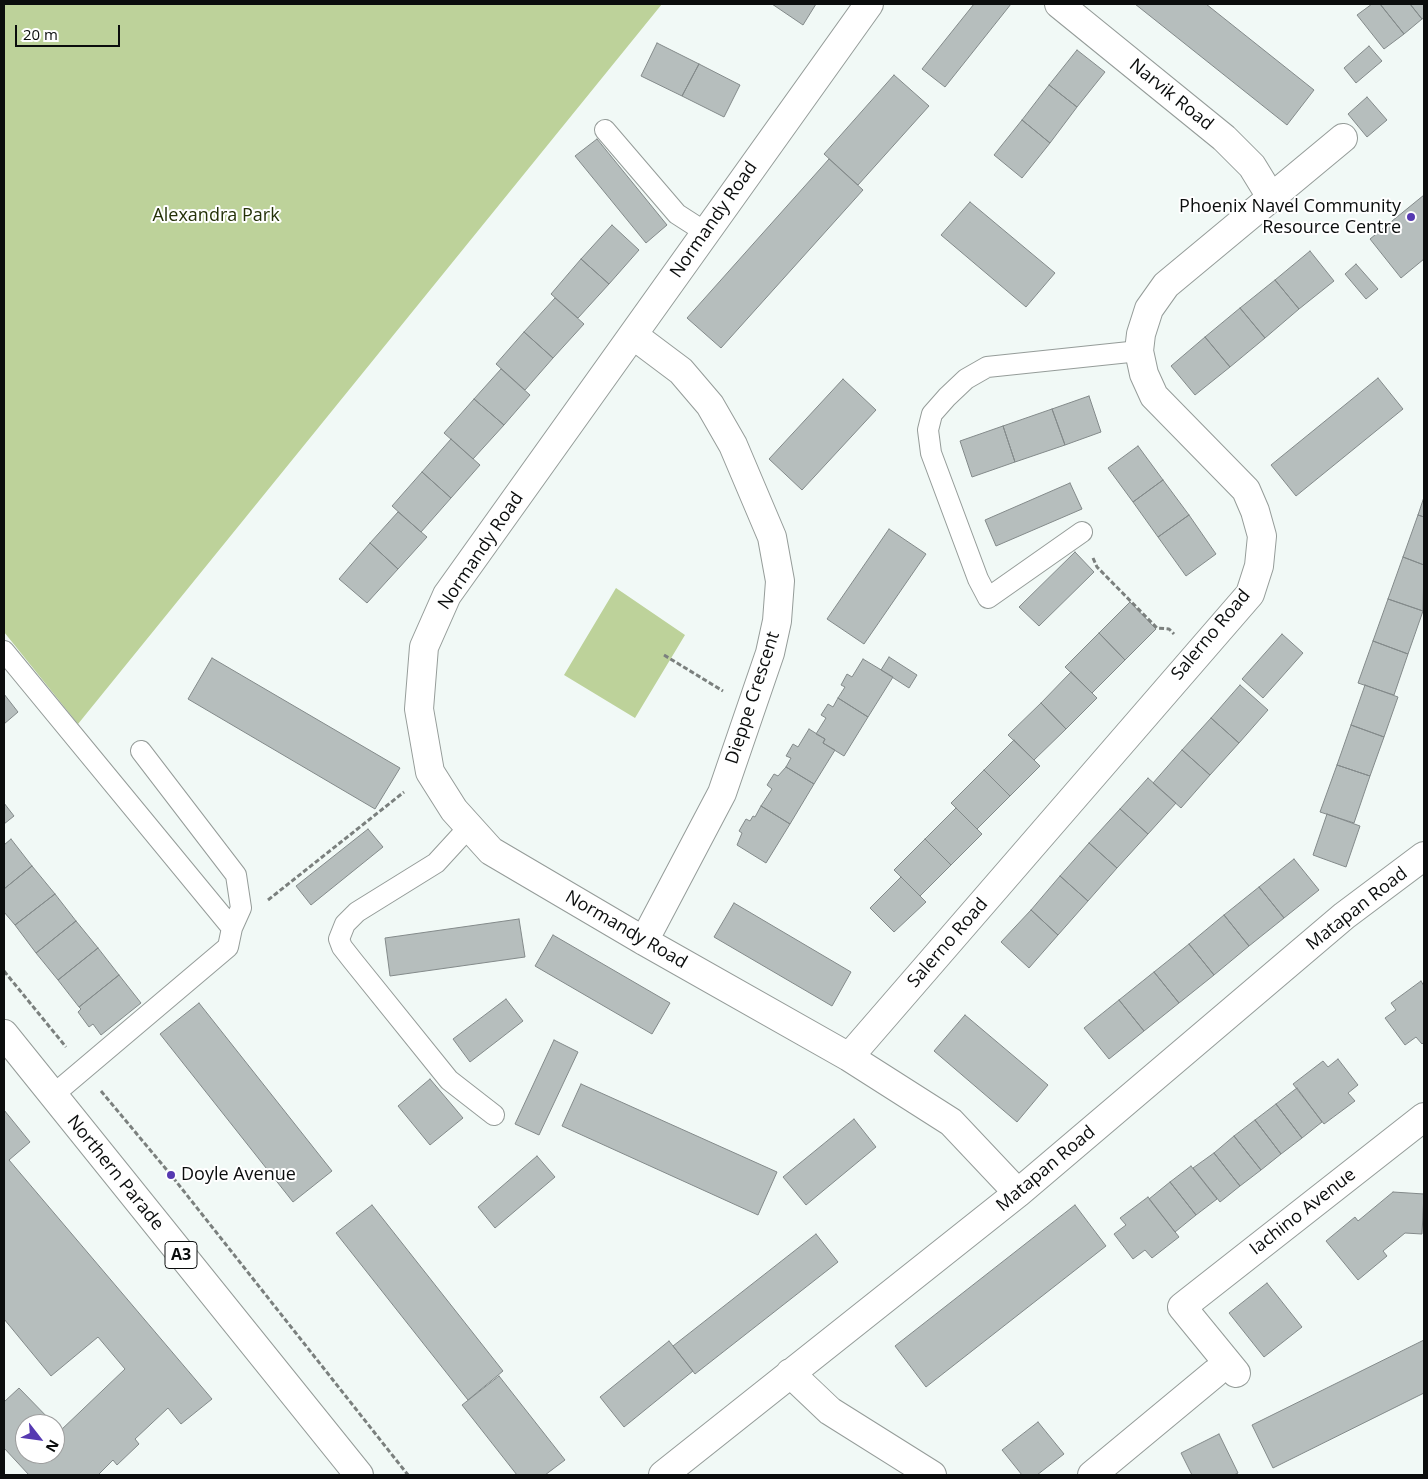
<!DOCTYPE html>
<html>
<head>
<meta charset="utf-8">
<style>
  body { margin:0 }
  #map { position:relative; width:1428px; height:1479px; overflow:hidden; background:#f1f9f6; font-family:"Open Sans",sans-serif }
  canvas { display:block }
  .frame { position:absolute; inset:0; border:5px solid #0b0d0d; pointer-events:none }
  .north { position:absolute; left:15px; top:1414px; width:50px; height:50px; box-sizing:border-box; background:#fff; border:1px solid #9d9e9e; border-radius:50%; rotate:120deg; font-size:14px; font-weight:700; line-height:20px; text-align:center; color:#0b0d0d }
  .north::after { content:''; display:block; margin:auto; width:18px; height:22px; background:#5639b1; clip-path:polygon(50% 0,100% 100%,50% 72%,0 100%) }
  .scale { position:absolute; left:15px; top:25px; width:105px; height:22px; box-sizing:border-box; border:2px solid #0b0d0d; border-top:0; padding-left:6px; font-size:15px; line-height:18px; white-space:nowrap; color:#0b0d0d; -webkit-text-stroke:4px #fff; paint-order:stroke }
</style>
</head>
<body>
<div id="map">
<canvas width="1428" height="1479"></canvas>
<div class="frame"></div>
<div class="north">N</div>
<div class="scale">20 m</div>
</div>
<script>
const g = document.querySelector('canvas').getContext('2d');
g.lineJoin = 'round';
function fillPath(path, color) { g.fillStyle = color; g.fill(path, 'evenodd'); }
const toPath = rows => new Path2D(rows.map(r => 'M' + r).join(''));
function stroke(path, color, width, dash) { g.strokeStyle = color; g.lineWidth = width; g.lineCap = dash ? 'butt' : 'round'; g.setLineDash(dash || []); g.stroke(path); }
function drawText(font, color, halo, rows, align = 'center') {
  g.font = font + ' "Open Sans",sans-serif'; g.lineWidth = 4; g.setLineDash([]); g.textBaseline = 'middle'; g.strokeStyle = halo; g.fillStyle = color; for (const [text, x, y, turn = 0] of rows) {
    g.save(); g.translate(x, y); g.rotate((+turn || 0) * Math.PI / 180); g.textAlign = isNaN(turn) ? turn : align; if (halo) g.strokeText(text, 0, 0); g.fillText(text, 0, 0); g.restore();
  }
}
const green = toPath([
  [4,4,662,4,78,724,4,632],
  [616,588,685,635,635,718,564,675]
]);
const building = toPath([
  [772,4,816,4,803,25,772,4],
  [974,4,1011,4,945,87,922,69,974,4],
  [1135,4,1206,4,1314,90,1287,125,1135,4],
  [1372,4,1380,4,1404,34,1384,49,1357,15,1372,4],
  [1380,4,1410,4,1422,19,1404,34,1380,4],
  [1410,4,1424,4,1424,18,1422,19,1410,4],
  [657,43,699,64,682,96,641,76,657,43],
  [1369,46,1382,61,1356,83,1344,68,1369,46],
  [1077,50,1105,72,1077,107,1049,85,1077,50],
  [699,64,740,85,724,117,682,96,699,64],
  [894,75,929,106,858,185,824,154,894,75],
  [1049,85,1077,107,1050,143,1022,120,1049,85],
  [1367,97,1387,120,1367,137,1348,114,1367,97],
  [1022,120,1050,143,1022,178,994,155,1022,120],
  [597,139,667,225,646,243,575,156,597,139],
  [829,159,863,190,721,348,687,318,829,159],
  [1424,195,1424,259,1401,278,1370,239,1424,195],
  [970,202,1055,273,1026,307,941,235,970,202],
  [612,225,639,250,609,284,581,259,612,225],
  [1310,251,1334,281,1299,309,1275,280,1310,251],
  [581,259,609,284,578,318,551,294,581,259],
  [1356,264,1378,289,1366,299,1345,274,1356,264],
  [1275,280,1299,309,1265,338,1240,308,1275,280],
  [555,298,584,324,553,358,524,332,555,298],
  [1240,308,1265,338,1230,367,1205,337,1240,308],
  [524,332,553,358,525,390,496,364,524,332],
  [1205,337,1230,367,1195,395,1171,366,1205,337],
  [501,369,530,395,504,425,474,399,501,369],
  [1378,378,1403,409,1296,496,1271,465,1378,378],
  [843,379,876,410,802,490,769,459,843,379],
  [1089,396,1101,432,1065,445,1052,409,1089,396],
  [474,399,504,425,473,459,444,433,474,399],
  [1052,409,1065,445,1015,462,1003,426,1052,409],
  [1003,426,1015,462,972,477,960,441,1003,426],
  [451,439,480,465,451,498,422,472,451,439],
  [1138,446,1163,480,1133,502,1108,468,1138,446],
  [422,472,451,498,421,532,392,506,422,472],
  [1163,480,1189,515,1158,537,1133,502,1163,480],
  [1070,483,1082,509,996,546,985,520,1070,483],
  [1424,497,1424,517,1418,515,1424,497],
  [398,512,427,537,398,569,370,543,398,512],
  [1189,515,1216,554,1186,576,1158,537,1189,515],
  [1418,515,1424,517,1424,565,1403,557,1418,515],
  [889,529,926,554,864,644,827,619,889,529],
  [370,543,398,569,367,603,339,579,370,543],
  [1075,552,1094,572,1039,626,1019,607,1075,552],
  [1403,557,1424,565,1423,611,1388,599,1403,557],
  [1388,599,1423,611,1408,654,1373,641,1388,599],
  [1130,602,1156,629,1125,660,1099,633,1130,602],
  [1099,633,1125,660,1092,693,1065,667,1099,633],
  [1282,634,1303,653,1263,698,1242,679,1282,634],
  [1373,641,1408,654,1394,695,1358,683,1373,641],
  [889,657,917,675,909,688,881,670,889,657],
  [212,658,400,768,375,809,188,699,212,658],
  [863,659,893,677,868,717,838,698,845,687,841,685,847,674,852,677,863,659],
  [1071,672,1097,698,1066,729,1041,703,1071,672],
  [1240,685,1268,710,1239,743,1211,718,1240,685],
  [1365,685,1398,697,1384,737,1351,725,1365,685],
  [4,694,18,712,4,724,4,694],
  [838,698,868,717,844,756,823,743,825,739,816,734,826,718,821,715,828,704,833,707,838,698],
  [1041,703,1066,729,1034,760,1008,735,1041,703],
  [1211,718,1239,743,1210,775,1182,750,1211,718],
  [1351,725,1384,737,1370,776,1337,765,1351,725],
  [809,729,825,739,823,743,835,750,814,784,786,767,791,758,786,756,793,744,798,747,809,729],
  [1014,740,1040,766,1010,796,984,770,1014,740],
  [1182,750,1210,775,1181,808,1153,783,1182,750],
  [1337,765,1370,776,1354,823,1320,812,1337,765],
  [786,767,814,784,790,824,761,806,772,789,767,785,774,774,778,776,786,767],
  [984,770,1010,796,977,829,951,803,984,770],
  [1148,778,1176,803,1148,834,1120,809,1148,778],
  [4,803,14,816,4,824,4,803],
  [761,806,790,824,766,863,737,845,742,833,739,831,746,819,750,821,753,816,755,817,761,806],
  [956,808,982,834,951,865,925,839,956,808],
  [1120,809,1148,834,1117,868,1089,843,1120,809],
  [1327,814,1360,826,1346,867,1313,855,1327,814],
  [368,829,383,847,311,905,296,886,368,829],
  [11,839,32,866,4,889,4,845,11,839],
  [925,839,951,865,920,896,894,870,925,839],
  [1089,843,1117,868,1088,901,1060,876,1089,843],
  [1294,859,1319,890,1284,918,1259,887,1294,859],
  [32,866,55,894,15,925,4,912,4,889,32,866],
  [1060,876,1088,901,1058,935,1031,910,1060,876],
  [901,877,926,902,894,932,870,908,901,877],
  [1259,887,1284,918,1249,946,1224,915,1259,887],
  [55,894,76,921,36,953,15,925,55,894],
  [734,903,851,972,832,1006,714,937,734,903],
  [1031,910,1058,935,1029,968,1001,942,1031,910],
  [1224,915,1249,946,1214,975,1189,944,1224,915],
  [519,919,525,957,390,976,385,938,519,919],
  [76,921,98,948,58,980,36,953,76,921],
  [553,935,670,1003,652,1034,535,966,553,935],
  [1189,944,1214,975,1179,1003,1154,972,1189,944],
  [98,948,119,975,79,1007,58,980,98,948],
  [1154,972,1179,1003,1144,1031,1119,1000,1154,972],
  [119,975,141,1003,101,1035,93,1024,89,1027,78,1012,81,1009,79,1007,119,975],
  [1421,981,1424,986,1424,1042,1422,1044,1416,1037,1405,1045,1385,1018,1396,1010,1391,1003,1421,981],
  [506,999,523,1021,470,1062,453,1039,506,999],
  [1119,1000,1144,1031,1109,1059,1084,1028,1119,1000],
  [199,1003,332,1171,293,1202,160,1034,199,1003],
  [965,1015,1048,1085,1017,1122,934,1051,965,1015],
  [554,1040,578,1052,539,1135,515,1124,554,1040],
  [1338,1059,1358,1085,1348,1093,1355,1101,1324,1124,1293,1084,1323,1061,1328,1067,1338,1059],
  [430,1079,463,1118,430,1145,398,1106,430,1079],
  [581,1084,777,1172,758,1215,562,1126,581,1084],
  [1297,1088,1322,1122,1302,1138,1276,1104,1297,1088],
  [1276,1104,1302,1138,1281,1154,1255,1120,1276,1104],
  [4,1110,30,1142,9,1160,212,1399,181,1424,168,1408,135,1439,139,1444,117,1465,113,1460,98,1475,29,1475,4,1448,4,1402,19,1388,54,1424,25,1424,25,1454,55,1454,55,1425,60,1431,125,1369,98,1337,51,1376,4,1319,4,1110],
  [854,1119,876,1147,806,1205,783,1177,854,1119],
  [1255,1120,1281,1154,1261,1170,1234,1136,1255,1120],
  [1234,1136,1261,1170,1240,1186,1214,1153,1234,1136],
  [1214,1153,1240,1186,1220,1202,1193,1168,1214,1153],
  [537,1156,555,1177,495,1228,478,1207,537,1156],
  [1191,1166,1217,1199,1196,1215,1170,1182,1191,1166],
  [1170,1182,1196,1215,1175,1232,1149,1199,1170,1182],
  [1393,1192,1424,1194,1422,1234,1405,1233,1383,1251,1387,1256,1358,1280,1326,1241,1355,1217,1358,1221,1393,1192],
  [1148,1197,1179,1237,1152,1258,1145,1250,1133,1259,1114,1234,1126,1225,1120,1218,1148,1197],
  [372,1205,503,1371,468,1400,336,1233,372,1205],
  [1075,1205,1106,1246,926,1387,895,1346,1075,1205],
  [816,1234,838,1262,695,1374,673,1346,816,1234],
  [1267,1283,1302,1327,1264,1357,1229,1313,1267,1283],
  [1424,1340,1424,1393,1273,1468,1252,1425,1424,1340],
  [669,1341,693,1371,624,1427,600,1397,669,1341],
  [499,1376,565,1460,545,1475,517,1475,462,1405,499,1376],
  [1038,1422,1064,1454,1037,1475,1022,1475,1002,1450,1038,1422],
  [1219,1434,1238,1473,1234,1475,1192,1475,1181,1453,1219,1434]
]);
const path = toPath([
  [1093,558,1097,567,1157,628,1169,629,1174,634],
  [664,655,723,691],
  [268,900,404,792],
  [4,971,66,1047],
  [101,1091,171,1175,408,1475]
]);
const service = toPath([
  [605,130,677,214,705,232],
  [1082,532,988,598,978,579,931,453,928,430,932,414,947,397,966,379,987,367,1139,351],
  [4,651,232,928,228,947,53,1095],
  [141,751,236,875,241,908,232,928],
  [469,827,436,863,357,912,345,924,339,939,342,947,353,961,449,1080,494,1115]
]);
const minor = toPath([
  [869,4,447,595,424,647,419,709,430,772,454,810,491,851,644,941,849,1057,951,1122,1018,1193],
  [1059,4,1224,138,1252,166,1271,197],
  [633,335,681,371,710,405,733,445,772,537,780,581,777,621,770,653,722,793,644,941],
  [849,1057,1250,594,1259,566,1262,536,1255,511,1246,490,1154,396,1144,374,1139,351,1141,334,1149,309,1166,285,1343,138],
  [790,1373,830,1411,932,1475],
  [1236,1373,1182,1307,1424,1117],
  [663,1475,1018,1193,1344,916,1424,856],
  [1092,1475,1215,1373]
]);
const primary = toPath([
  [4,1034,359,1475]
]);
const markers = [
  [1411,217,5,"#5639b1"],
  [171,1175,5,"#5639b1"]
];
const shields = [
  [181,1255,32]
];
const shieldNames = [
  ["A3",181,1255]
];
const streetNames = [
  ["Narvik Road",1171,95,39],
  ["Normandy Road",714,220,-55],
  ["Normandy Road",481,551,-56],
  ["Salerno Road",1211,635,-50],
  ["Dieppe Crescent",753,698,-72],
  ["Matapan Road",1357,909,-38],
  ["Normandy Road",626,930,30],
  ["Salerno Road",948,943,-49],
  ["Matapan Road",1046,1169,-40],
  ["Northern Parade",115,1173,51],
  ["Iachino Avenue",1303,1212,-38]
];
const poiNames = [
  ["Phoenix Navel Community",1401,207],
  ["Resource Centre",1401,228],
  ["Doyle Avenue",181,1175,"left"]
];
const parkNames = [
  ["Alexandra Park",216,216]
];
fillPath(green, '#bdd29a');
fillPath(building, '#b6bebd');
stroke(building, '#838a8a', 1);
stroke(service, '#959c99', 22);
stroke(minor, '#959c99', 30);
stroke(primary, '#959c99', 30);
stroke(path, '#7b807e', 3, [5, 2.5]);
stroke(service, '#fff', 20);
stroke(minor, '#fff', 28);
stroke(primary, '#fff', 28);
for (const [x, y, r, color] of markers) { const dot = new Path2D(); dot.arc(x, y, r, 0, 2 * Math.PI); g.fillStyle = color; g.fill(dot); stroke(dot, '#fff', 2); }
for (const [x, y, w] of shields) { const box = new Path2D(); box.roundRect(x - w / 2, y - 13.5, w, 27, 4); g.fillStyle = '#fff'; g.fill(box); stroke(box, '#0b0d0d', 1); }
drawText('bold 16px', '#0b0d0d', null, shieldNames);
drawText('18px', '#0b0d0d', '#fff', streetNames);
drawText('18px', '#0b0d0d', '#fff', poiNames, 'right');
drawText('18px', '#243108', '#fff', parkNames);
</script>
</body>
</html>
